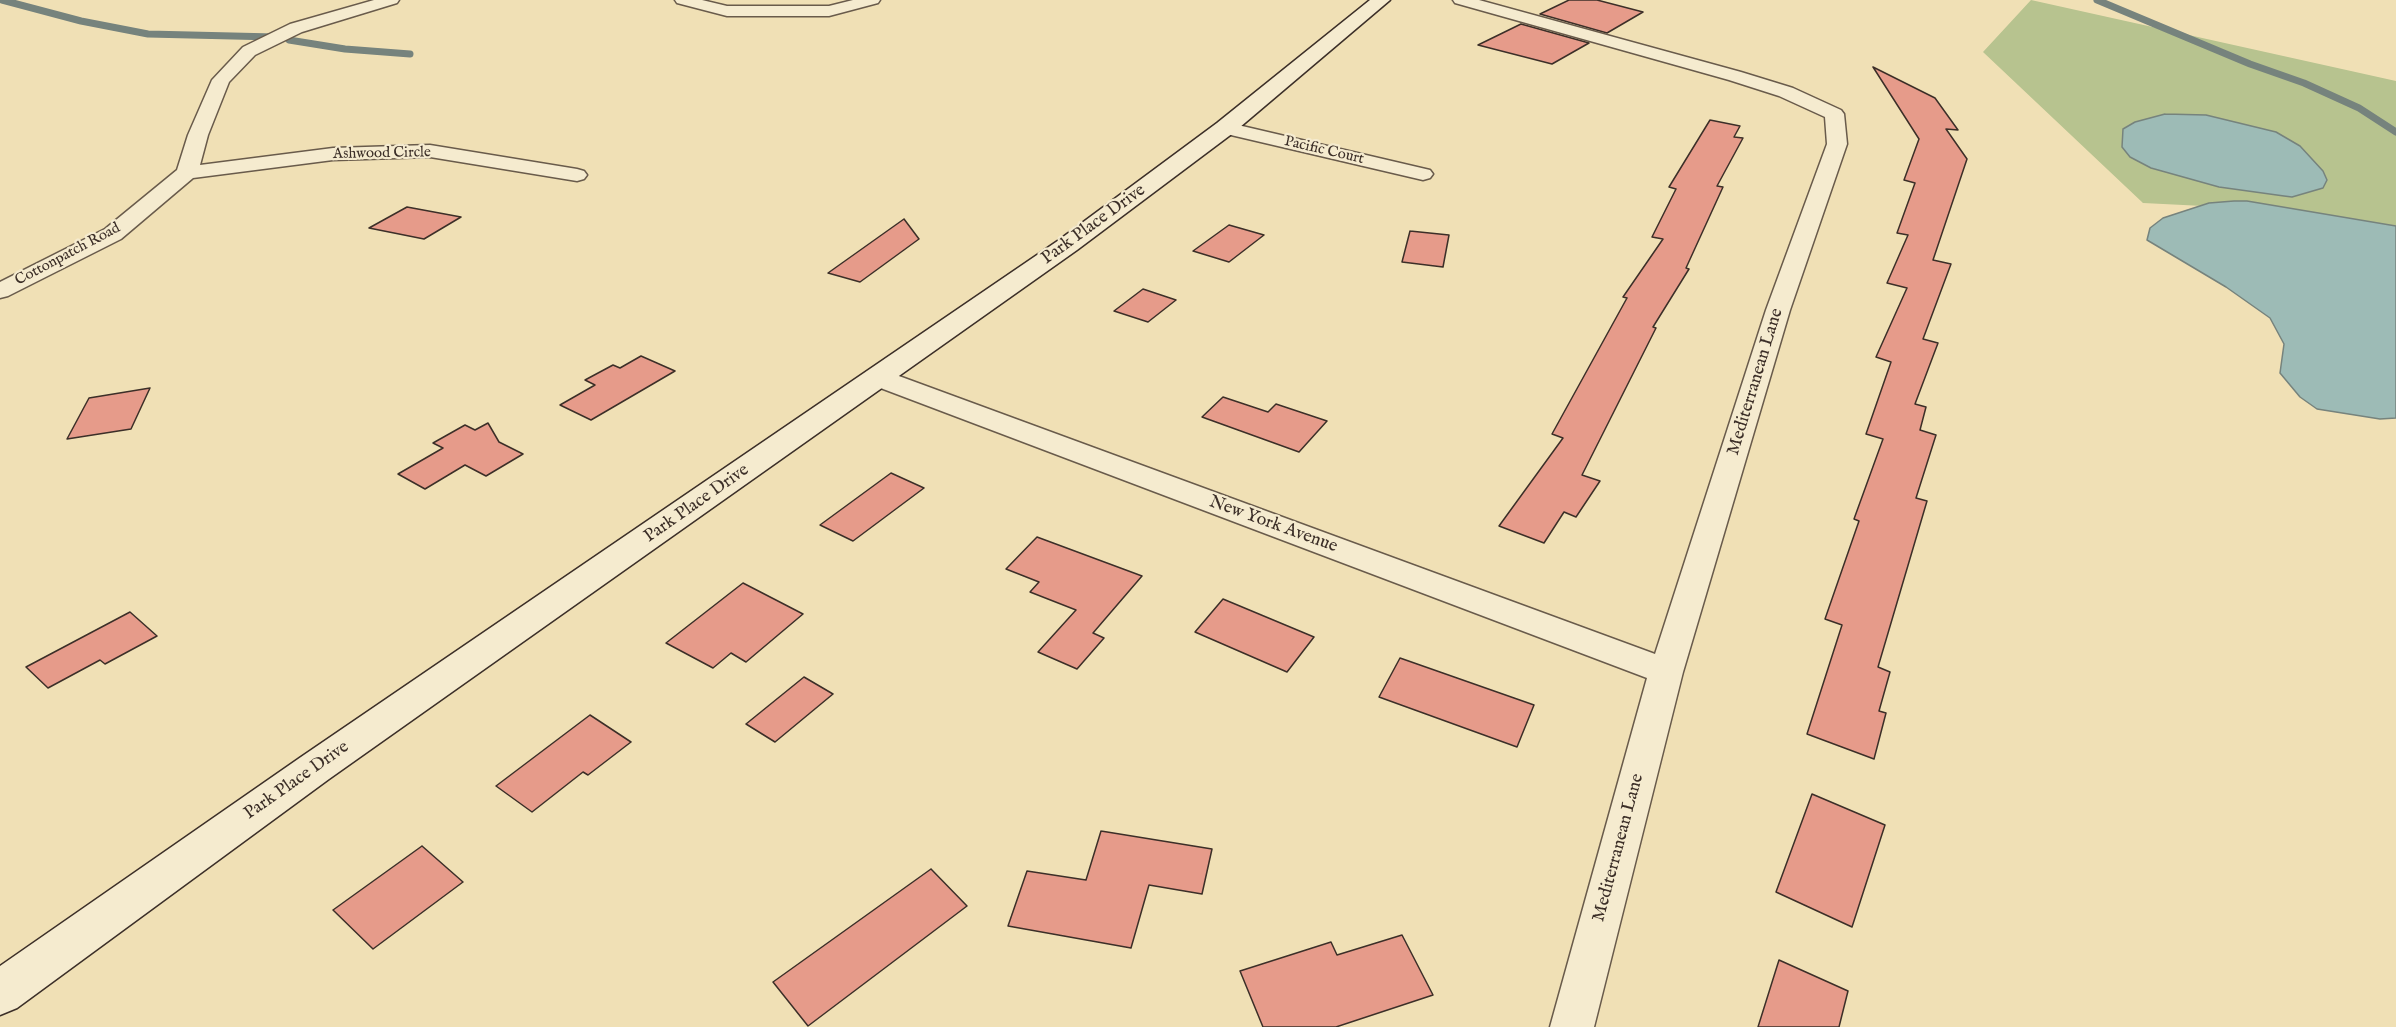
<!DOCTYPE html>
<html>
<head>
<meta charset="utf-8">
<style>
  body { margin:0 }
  canvas { display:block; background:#f0e0b5 }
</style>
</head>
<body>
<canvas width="2396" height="1027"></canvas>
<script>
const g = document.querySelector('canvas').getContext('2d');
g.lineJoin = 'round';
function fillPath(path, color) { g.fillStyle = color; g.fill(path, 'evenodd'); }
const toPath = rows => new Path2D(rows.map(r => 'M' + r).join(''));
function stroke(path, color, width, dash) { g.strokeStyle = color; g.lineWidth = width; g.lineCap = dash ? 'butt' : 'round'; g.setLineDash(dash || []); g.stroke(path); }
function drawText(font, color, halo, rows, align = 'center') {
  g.font = font + ' "IM FELL English",serif'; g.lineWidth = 4.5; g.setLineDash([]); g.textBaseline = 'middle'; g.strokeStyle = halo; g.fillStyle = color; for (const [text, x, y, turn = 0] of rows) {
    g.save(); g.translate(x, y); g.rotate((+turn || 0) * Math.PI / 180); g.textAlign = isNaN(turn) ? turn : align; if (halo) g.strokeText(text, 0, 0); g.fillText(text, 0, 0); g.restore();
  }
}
const green = toPath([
  [2031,0,2396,81,2396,231,2304,211,2143,203,1983,52]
]);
const water = toPath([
  [2165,114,2206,115,2276,132,2300,146,2323,171,2327,180,2323,188,2292,197,2284,196,2219,187,2151,168,2130,157,2122,147,2123,129,2135,122,2165,114],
  [2234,201,2247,201,2396,226,2396,418,2380,419,2317,409,2300,397,2280,373,2284,344,2270,318,2226,287,2147,240,2150,228,2163,218,2209,203,2234,201]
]);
const stream = toPath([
  [2,0,81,21,148,34,275,37],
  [2097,0,2250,64,2304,83,2359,108,2396,132],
  [289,40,345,49,410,54]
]);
const building = toPath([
  [1569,0,1597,0,1643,12,1607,33,1540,14,1569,0],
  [1521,24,1589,43,1552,64,1478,45,1521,24],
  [1873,67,1935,98,1958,130,1946,129,1967,159,1933,260,1951,264,1923,339,1938,343,1915,404,1926,407,1920,430,1936,435,1916,498,1927,501,1878,667,1890,672,1879,711,1886,713,1874,759,1807,734,1842,625,1825,619,1859,521,1854,519,1883,439,1866,434,1891,362,1876,357,1907,288,1887,283,1908,235,1897,233,1915,183,1904,180,1919,139,1873,67],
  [1710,120,1740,126,1734,137,1743,138,1717,186,1723,187,1686,268,1689,269,1653,327,1656,328,1582,475,1600,481,1576,517,1564,512,1544,543,1499,526,1563,438,1552,434,1627,298,1623,297,1663,239,1652,237,1676,189,1669,187,1710,120],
  [407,207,461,217,424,239,369,228,407,207],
  [904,219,919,239,860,282,828,273,904,219],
  [1229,225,1264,235,1229,262,1193,251,1229,225],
  [1410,231,1449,235,1443,267,1402,262,1410,231],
  [1143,289,1176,300,1148,322,1114,311,1143,289],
  [641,356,675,371,591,420,560,405,595,385,585,380,613,365,620,368,641,356],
  [150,388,131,429,67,439,89,398,150,388],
  [1223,397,1268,412,1276,404,1327,421,1299,452,1202,417,1223,397],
  [488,423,499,442,523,454,486,476,465,465,425,489,398,474,443,448,433,443,465,425,475,430,488,423],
  [891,473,924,488,853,541,820,525,891,473],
  [1037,537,1142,576,1093,633,1104,638,1077,669,1038,652,1076,610,1030,592,1039,582,1006,569,1037,537],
  [743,583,803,614,746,662,731,653,713,668,666,643,743,583],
  [1223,599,1314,637,1287,672,1195,632,1223,599],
  [130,612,157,636,105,664,100,660,48,688,26,667,130,612],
  [1400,658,1534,705,1517,747,1379,697,1400,658],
  [804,677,833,694,775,742,746,724,804,677],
  [590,715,631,742,588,775,583,772,532,812,496,786,590,715],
  [1812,794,1885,825,1852,927,1776,892,1812,794],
  [1101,831,1212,849,1202,894,1149,885,1131,948,1008,926,1027,871,1086,880,1101,831],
  [422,846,463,882,373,949,333,910,422,846],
  [931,869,967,906,808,1026,773,982,931,869],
  [1402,935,1433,995,1336,1027,1263,1027,1240,971,1331,942,1337,955,1402,935],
  [1779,960,1848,991,1839,1027,1758,1027,1779,960]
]);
const street = toPath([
  [374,0,399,0,397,3,302,32,255,55,229,82,208,135,200,165,333,148,430,145,577,169,584,171,587,175,584,179,577,181,430,157,333,160,193,178,121,239,8,296,0,298,0,282,105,229,177,170,188,135,212,80,243,47,290,24,374,0],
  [675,0,702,0,727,6,829,6,853,0,880,0,878,3,829,16,727,16,677,3,675,0],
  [1453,0,1479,0,1741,72,1793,88,1841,110,1844,114,1847,144,1790,310,1683,672,1594,1027,1550,1027,1647,678,870,384,866,378,870,372,879,370,888,372,1655,654,1766,310,1827,144,1825,117,1779,96,1729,80,1455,3,1453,0],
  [1225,122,1430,170,1433,174,1430,178,1423,180,1218,132,1215,128,1218,124,1225,122]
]);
const secondary = toPath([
  [1370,0,1390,0,1233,133,1077,250,329,779,17,1008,0,1015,0,966,301,757,1059,240,1217,123,1370,0]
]);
const farStreetnames = [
  ["Pacific Court",1324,151,13],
  ["Ashwood Circle",382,154,-1],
  ["Cottonpatch Road",68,255,-28]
];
const streetNames = [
  ["Park Place Drive",1094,225,-36],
  ["Mediterranean Lane",1756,382,-73],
  ["Park Place Drive",697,504,-35],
  ["New York Avenue",1273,525,20],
  ["Park Place Drive",297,781,-35],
  ["Mediterranean Lane",1619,848,-75]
];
fillPath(green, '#b7c38f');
fillPath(water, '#9dbbb6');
stroke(water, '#76837d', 1.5);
stroke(stream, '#76837d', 7);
fillPath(building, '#e69b8a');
stroke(building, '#3c2f28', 1.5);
stroke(street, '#695b4b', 3);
stroke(secondary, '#3c2f28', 3);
fillPath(street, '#f5ebcf');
fillPath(secondary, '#f5ebcf');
drawText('15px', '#3c2f28', '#f5ebcf', farStreetnames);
drawText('18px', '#3c2f28', '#f5ebcf', streetNames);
</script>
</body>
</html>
